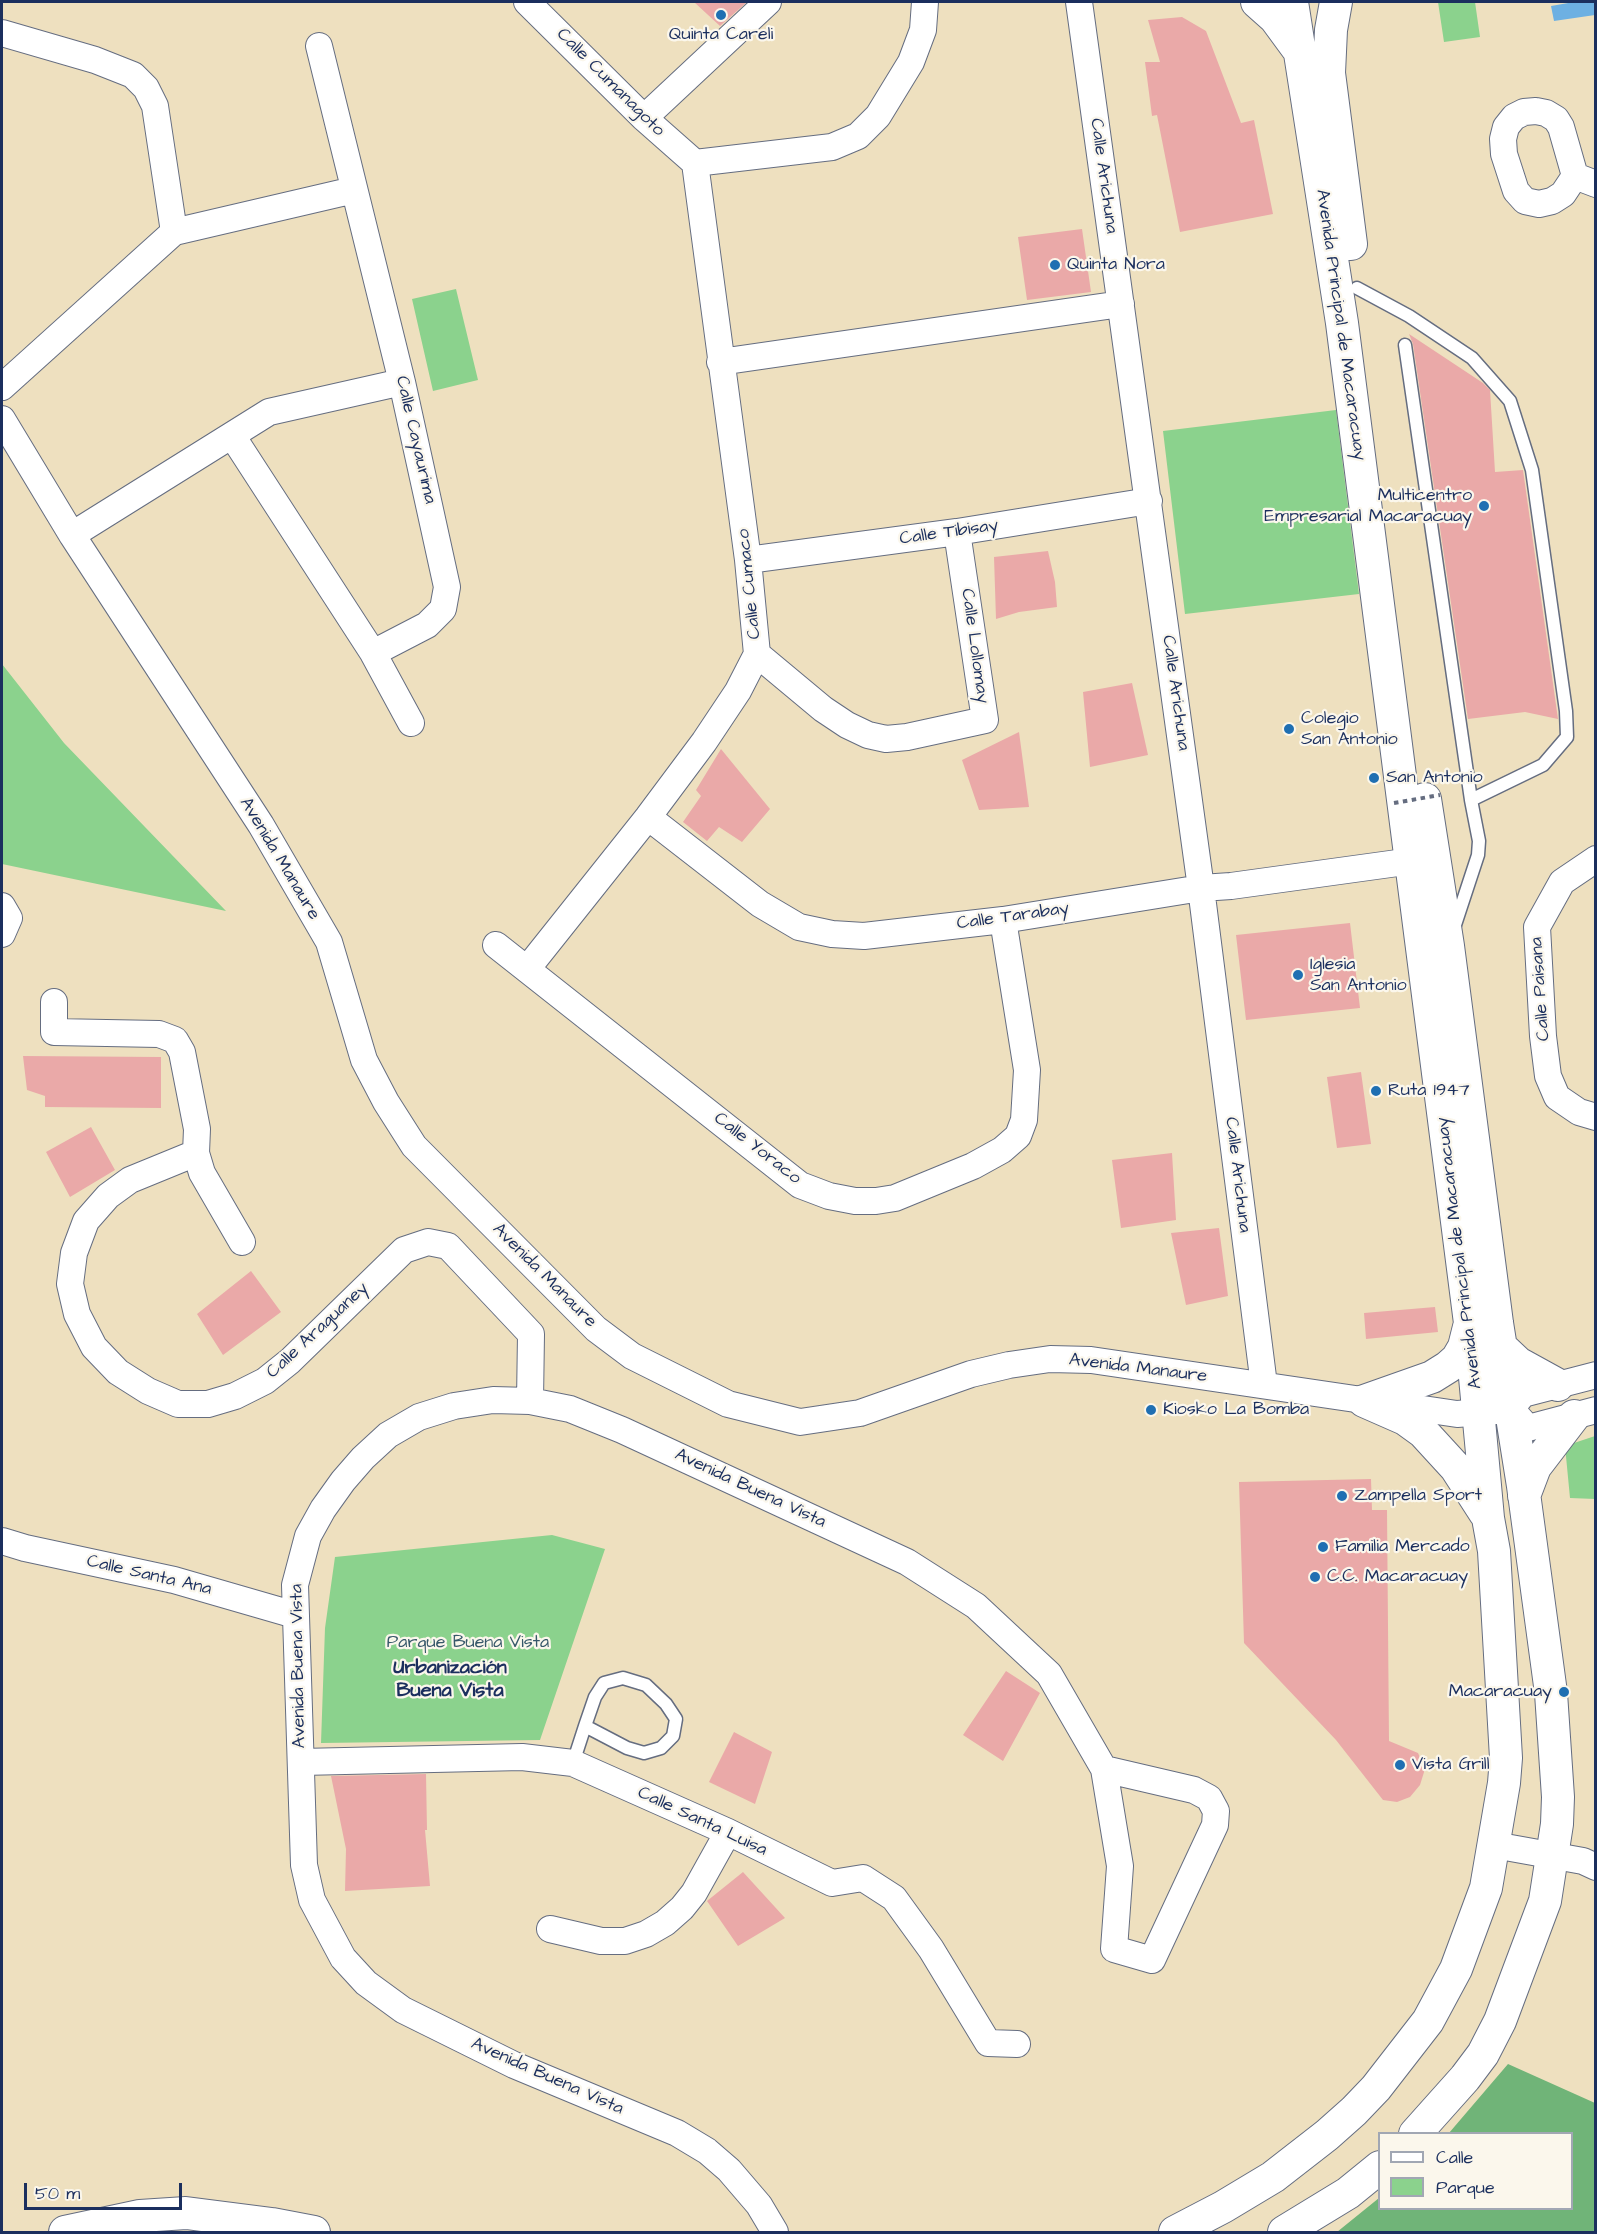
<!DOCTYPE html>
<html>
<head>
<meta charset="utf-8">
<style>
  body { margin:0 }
  #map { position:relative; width:1597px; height:2234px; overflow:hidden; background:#eee0bf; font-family:"Architects Daughter",sans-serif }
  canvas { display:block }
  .frame { position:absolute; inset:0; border:3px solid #1b2f5e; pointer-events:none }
  .legend { position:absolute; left:1378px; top:2132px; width:195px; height:78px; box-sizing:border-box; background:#fbf7ec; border:2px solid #a1a7b3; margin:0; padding:8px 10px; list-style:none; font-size:18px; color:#1b2f5e }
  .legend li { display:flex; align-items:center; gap:12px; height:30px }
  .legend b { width:30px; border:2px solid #a1a7b3 }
  .scale { position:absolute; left:24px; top:2183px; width:158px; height:27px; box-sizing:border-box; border:3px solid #1b2f5e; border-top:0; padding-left:8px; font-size:18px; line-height:21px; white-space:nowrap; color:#1b2f5e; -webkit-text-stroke:4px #fbf7ec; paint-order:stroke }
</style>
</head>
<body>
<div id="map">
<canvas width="1597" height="2234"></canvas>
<div class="frame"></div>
<ul class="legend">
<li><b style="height:8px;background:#fff"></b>Calle</li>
<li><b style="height:16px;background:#8bd28d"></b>Parque</li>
</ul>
<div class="scale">50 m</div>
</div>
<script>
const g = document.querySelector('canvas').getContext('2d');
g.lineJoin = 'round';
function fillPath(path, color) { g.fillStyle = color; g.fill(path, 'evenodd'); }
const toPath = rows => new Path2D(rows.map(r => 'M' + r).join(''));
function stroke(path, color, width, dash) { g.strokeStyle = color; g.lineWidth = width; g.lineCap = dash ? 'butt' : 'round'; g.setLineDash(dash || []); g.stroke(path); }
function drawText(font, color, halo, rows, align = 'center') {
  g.font = font + ' "Architects Daughter",sans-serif'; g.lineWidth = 4.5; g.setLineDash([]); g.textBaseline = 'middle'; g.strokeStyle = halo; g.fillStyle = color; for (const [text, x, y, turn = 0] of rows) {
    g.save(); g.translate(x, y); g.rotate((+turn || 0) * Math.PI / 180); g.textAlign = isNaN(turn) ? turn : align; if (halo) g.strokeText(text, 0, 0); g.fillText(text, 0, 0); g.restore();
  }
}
const green = toPath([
  [1438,2,1475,2,1480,37,1444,42],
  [456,289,478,380,433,391,412,299],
  [1336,410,1359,594,1185,614,1163,431],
  [2,664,64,743,226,911,2,864],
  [1595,1436,1595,1499,1570,1498,1565,1446],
  [552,1535,605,1549,540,1740,321,1743,325,1628,335,1557]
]);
const forest = toPath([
  [1508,2064,1595,2103,1595,2232,1337,2232,1379,2198,1380,2208,1572,2208,1572,2134,1449,2133]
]);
const water = toPath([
  [1574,2,1595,2,1595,15,1554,21,1551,6]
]);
const building = toPath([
  [694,2,747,2,720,26],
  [1182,17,1206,31,1241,123,1254,120,1273,214,1180,232,1157,115,1152,116,1145,62,1160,62,1148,20],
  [1082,229,1091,292,1027,300,1018,237],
  [1409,334,1483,383,1490,390,1495,472,1523,470,1558,719,1525,712,1468,719,1413,344],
  [1048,551,1055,582,1057,607,1019,612,996,619,994,557],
  [1132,683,1148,755,1090,767,1083,692],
  [1019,732,1029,807,979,810,962,760],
  [721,749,770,809,742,842,719,827,707,841,683,822,701,796,696,790],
  [1350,923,1360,1008,1246,1020,1236,935],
  [23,1056,161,1057,161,1108,45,1107,45,1096,27,1090],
  [1361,1072,1371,1144,1337,1148,1327,1077],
  [91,1127,115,1170,70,1197,46,1152],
  [1172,1153,1176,1220,1121,1228,1112,1160],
  [1219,1228,1228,1296,1186,1305,1171,1233],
  [251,1271,281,1312,223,1355,197,1314],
  [1435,1307,1438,1332,1366,1339,1364,1313],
  [1371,1479,1372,1510,1387,1510,1389,1741,1418,1753,1425,1769,1420,1785,1410,1797,1397,1802,1383,1800,1336,1740,1244,1643,1239,1482],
  [1006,1671,1040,1693,1003,1761,963,1735],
  [734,1732,772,1752,755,1804,709,1782],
  [426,1774,427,1830,425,1830,430,1886,345,1891,346,1849,331,1776],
  [743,1872,785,1918,738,1946,707,1901]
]);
const service = toPath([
  [1357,288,1409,316,1472,358,1510,401,1532,470,1566,711,1567,737,1543,765,1471,800],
  [1405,345,1471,800,1479,841,1478,855,1454,928],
  [573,1763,585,1726,595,1697,604,1683,623,1678,646,1685,666,1704,676,1719,673,1736,661,1748,644,1753,627,1748,585,1726]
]);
const minor = toPath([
  [527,2,644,118,695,163],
  [1079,2,1201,888,1264,1385],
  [2,33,95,60,133,75,146,88,155,106,174,232],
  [319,46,402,382,447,587,443,609,427,625,373,653],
  [1536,111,1546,113,1556,119,1561,127,1575,176,1563,194,1552,201,1539,204,1525,201,1516,191,1504,154,1503,139,1506,127,1514,117,1524,112,1536,111],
  [644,118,768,2],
  [695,163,832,147,858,136,878,116,911,62,923,30,925,2],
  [1575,176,1596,184],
  [720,362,1121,304],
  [2,387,174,232,354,190],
  [2,419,72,535,261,825,329,942,364,1060,386,1102,414,1146,596,1329,632,1356,728,1404,800,1422,860,1413,971,1374,1009,1365,1050,1359,1091,1360,1457,1414,1496,1411],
  [233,437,373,653,411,723],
  [72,535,269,412,402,382],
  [748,560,957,532,1149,501],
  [757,654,823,709,847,725,868,735,886,739,907,737,985,720,957,532],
  [648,817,760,904,799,927,832,934,864,936,1003,920,1201,888,1231,886,1412,861],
  [1596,859,1562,882,1537,927,1543,1036,1548,1076,1557,1097,1579,1112,1596,1117],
  [2,906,9,918,2,934],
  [496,945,800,1185,829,1196,855,1201,876,1201,895,1198,973,1166,1002,1150,1018,1136,1024,1120,1027,1070,1003,920],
  [527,969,648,817,704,742,738,691,757,654,748,560,695,163],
  [54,1002,54,1032,159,1034,175,1040,182,1052,197,1129,196,1153,202,1173,242,1242],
  [196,1153,130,1180,108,1196,86,1221,74,1253,70,1284,77,1314,94,1347,118,1372,148,1391,178,1404,208,1404,235,1396,265,1381,290,1361,404,1250,428,1242,448,1246,531,1334,530,1401],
  [1511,1409,1528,1428,1596,1410],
  [1511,1409,1523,1394,1596,1375],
  [2,1541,25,1548,174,1580,295,1615],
  [301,1762,522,1757,573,1763,728,1832,832,1883,863,1878,894,1898,931,1949,988,2043,1017,2044],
  [1494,1845,1583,1861,1596,1867],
  [550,1929,601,1941,625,1941,646,1934,665,1923,682,1908,694,1893,728,1832],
  [775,2232,759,2205,729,2170,707,2151,677,2133,514,2065,403,2010,366,1983,343,1958,312,1900,304,1865,295,1585,308,1536,323,1509,343,1481,363,1458,388,1435,419,1417,454,1406,493,1400,530,1401,570,1409,622,1430,907,1562,976,1606,1049,1674,1104,1769,1120,1866,1114,1949,1152,1960,1215,1825,1216,1811,1209,1798,1194,1790,1104,1769]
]);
const tertiary = toPath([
  [1257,2,1275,18,1297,48],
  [1336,2,1331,30,1329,73,1351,244],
  [1501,1347,1518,1363,1558,1385],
  [1364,1401,1405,1419,1423,1432,1456,1468,1485,1513],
  [1364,1401,1432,1377,1448,1367,1457,1359,1464,1347,1469,1327],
  [1524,1496,1535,1467,1574,1416],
  [1415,2134,1465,2078,1483,2054,1500,2021,1545,1901,1557,1824,1558,1797,1551,1693,1523,1486,1497,1323,1448,946,1425,799],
  [65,2232,140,2216,186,2213,272,2224,314,2232],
  [1175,2232,1223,2207,1273,2177,1327,2135,1354,2111,1376,2088,1428,2021,1456,1969,1486,1888,1504,1783,1506,1758,1494,1551,1488,1518,1470,1323,1342,323,1292,2],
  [1284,2232,1348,2193,1380,2167]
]);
const pathBridge = toPath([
  [1394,803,1440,795]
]);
const markers = [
  [721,15,6,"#1f6fb2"],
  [1055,265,6,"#1f6fb2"],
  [1484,506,6,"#1f6fb2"],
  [1289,729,6,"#1f6fb2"],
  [1374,778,6,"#1f6fb2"],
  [1298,975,6,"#1f6fb2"],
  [1376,1091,6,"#1f6fb2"],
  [1151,1410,6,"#1f6fb2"],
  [1342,1496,6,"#1f6fb2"],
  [1323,1547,6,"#1f6fb2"],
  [1315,1577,6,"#1f6fb2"],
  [1564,1692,6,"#1f6fb2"],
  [1400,1765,6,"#1f6fb2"]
];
const poiNames = [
  ["Quinta Careli",721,35,"center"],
  ["Quinta Nora",1067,265],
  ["Multicentro",1472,496,"right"],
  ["Empresarial Macaracuay",1472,517,"right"],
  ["Colegio",1301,719],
  ["San Antonio",1301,740],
  ["San Antonio",1386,778],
  ["Iglesia",1310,965],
  ["San Antonio",1310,986],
  ["Ruta 1947",1388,1091],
  ["Kiosko La Bomba",1163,1410],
  ["Zampella Sport",1354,1496],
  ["Familia Mercado",1335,1547],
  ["C.C. Macaracuay",1327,1577],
  ["Macaracuay",1552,1692,"right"],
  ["Vista Grill",1412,1765]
];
const streetNames = [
  ["Calle Cumanagoto",610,83,45],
  ["Calle Arichuna",1103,176,82],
  ["Avenida Principal de Macaracuay",1340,325,82],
  ["Calle Cayaurima",415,440,77],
  ["Calle Tibisay",949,533,-8],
  ["Calle Cumaco",750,584,-96],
  ["Calle Lollomay",974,646,82],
  ["Calle Arichuna",1175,693,82],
  ["Avenida Manaure",279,859,59],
  ["Calle Tarabay",1013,917,-8],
  ["Calle Paisana",1541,989,-94],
  ["Calle Yoraco",757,1149,38],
  ["Calle Arichuna",1237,1175,83],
  ["Avenida Principal de Macaracuay",1460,1253,-97],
  ["Avenida Manaure",544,1276,45],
  ["Calle Araguaney",318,1331,-43],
  ["Avenida Manaure",1138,1369,7],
  ["Avenida Buena Vista",750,1489,25],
  ["Calle Santa Ana",149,1576,13],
  ["Avenida Buena Vista",299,1666,-91],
  ["Calle Santa Luisa",702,1822,25],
  ["Avenida Buena Vista",547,2077,24]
];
const parkNames = [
  ["Parque Buena Vista",468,1643]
];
const neighbourhoodNames = [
  ["Urbanización",450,1669],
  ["Buena Vista",450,1692]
];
fillPath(green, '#8bd28d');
fillPath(forest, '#70b478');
fillPath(water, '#6db0e2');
fillPath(building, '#eaa9a8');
stroke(service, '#656d80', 15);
stroke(minor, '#656d80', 28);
stroke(tertiary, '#656d80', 34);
stroke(service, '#fff', 12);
stroke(minor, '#fff', 26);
stroke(tertiary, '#fff', 32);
stroke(pathBridge, '#656d80', 4, [4.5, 4.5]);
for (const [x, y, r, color] of markers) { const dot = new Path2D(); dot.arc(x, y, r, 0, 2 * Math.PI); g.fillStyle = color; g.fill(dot); stroke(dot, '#fbf7ec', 2); }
drawText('18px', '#1b2f5e', '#fbf7ec', poiNames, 'left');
drawText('18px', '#1b2f5e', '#fbf7ec', streetNames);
drawText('18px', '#37586a', '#fbf7ec', parkNames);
drawText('bold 20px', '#1b2f5e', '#fbf7ec', neighbourhoodNames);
</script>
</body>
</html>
